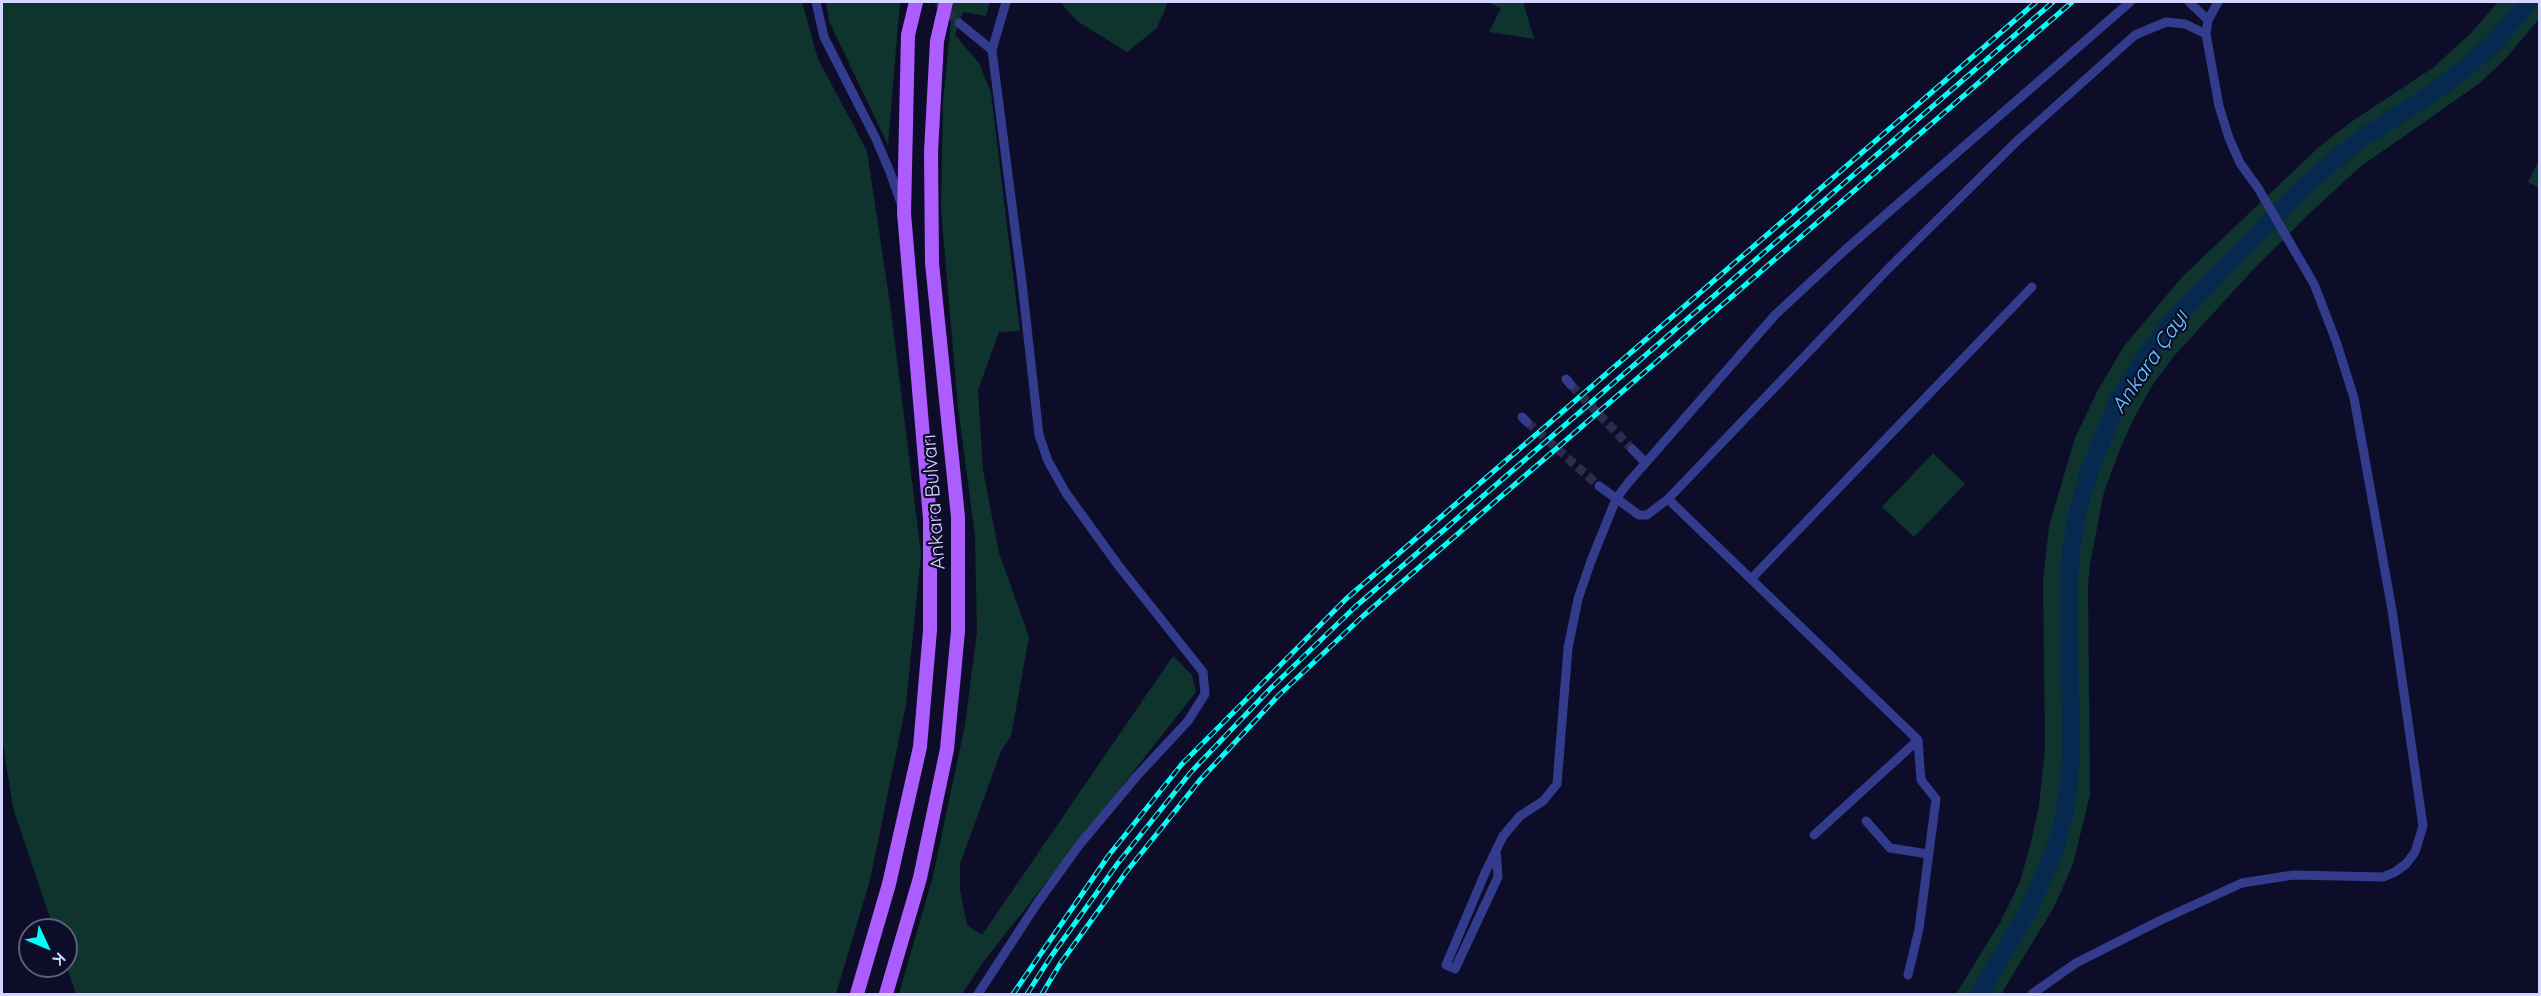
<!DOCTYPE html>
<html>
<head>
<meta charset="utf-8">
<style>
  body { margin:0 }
  #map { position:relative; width:2541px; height:996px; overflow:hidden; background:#0e0d29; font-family:Quicksand,sans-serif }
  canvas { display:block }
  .frame { position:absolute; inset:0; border:3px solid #d5d6ff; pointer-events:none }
  .north { position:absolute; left:18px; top:918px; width:60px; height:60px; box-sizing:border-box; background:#0e0d29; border:2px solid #5e5d7f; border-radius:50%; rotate:134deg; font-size:16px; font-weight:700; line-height:24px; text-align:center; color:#d5d6ff }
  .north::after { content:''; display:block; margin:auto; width:21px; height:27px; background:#01fff7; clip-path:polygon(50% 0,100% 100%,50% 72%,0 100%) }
</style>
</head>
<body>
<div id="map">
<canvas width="2541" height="996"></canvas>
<div class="frame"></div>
<div class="north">K</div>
</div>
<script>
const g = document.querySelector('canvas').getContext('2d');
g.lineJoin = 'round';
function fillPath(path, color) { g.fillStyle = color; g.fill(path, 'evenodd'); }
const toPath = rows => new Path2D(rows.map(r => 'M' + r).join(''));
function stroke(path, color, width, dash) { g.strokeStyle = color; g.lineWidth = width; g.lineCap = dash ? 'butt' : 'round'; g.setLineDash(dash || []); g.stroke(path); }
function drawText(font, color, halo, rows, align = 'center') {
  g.font = font + ' Quicksand,sans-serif'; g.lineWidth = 4.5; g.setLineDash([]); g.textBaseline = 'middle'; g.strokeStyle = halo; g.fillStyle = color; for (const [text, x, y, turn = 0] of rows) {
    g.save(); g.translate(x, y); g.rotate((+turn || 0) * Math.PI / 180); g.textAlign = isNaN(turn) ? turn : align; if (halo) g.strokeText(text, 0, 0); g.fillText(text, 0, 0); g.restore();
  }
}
const green = toPath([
  [2,2,802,2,818,59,867,151,891,311,921,554,906,705,870,880,836,994,76,994,66,964,66,930,54,930,13,808,2,737],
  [826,2,900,2,888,145,829,21],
  [953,2,990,2,986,16,963,12,955,35,979,63,991,93,1009,242,1020,331,999,332,978,390,983,470,999,553,1029,637,1011,736,1001,751,960,864,960,890,967,925,982,935,1173,656,1192,675,1196,692,984,961,962,994,899,994,933,876,965,725,977,632,975,536,958,407,941,209,943,102],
  [1060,2,1168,2,1157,28,1127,52,1077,21],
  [1487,2,1523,2,1534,39,1489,32,1501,8],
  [2498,2,2539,2,2539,19,2506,58,2480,83,2360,167,2310,213,2251,272,2174,356,2152,386,2136,414,2122,444,2104,492,2090,564,2088,586,2090,795,2073,864,2054,907,2001,994,1956,994,2001,921,2020,882,2031,842,2039,806,2045,749,2043,580,2049,526,2075,438,2098,390,2124,346,2183,276,2319,147,2351,122,2434,67,2472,32],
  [2539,160,2539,188,2528,182],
  [1933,453,1965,484,1914,537,1882,507]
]);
const river = toPath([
  [1979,994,2027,913,2053,855,2063,822,2068,792,2071,752,2068,587,2071,552,2077,515,2090,469,2118,401,2149,351,2175,318,2306,185,2355,143,2431,94,2467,67,2495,42,2529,2]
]);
const streetTunnel = toPath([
  [938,2,959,23],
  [1571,385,1632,449],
  [1527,422,1599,486]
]);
const street = toPath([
  [816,2,824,37,876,139,890,172,902,206],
  [2189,2,2208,20],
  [959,23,992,50],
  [1566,379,1571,385],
  [1522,417,1527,422],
  [1632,449,1645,462],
  [1599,486,1639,515,1647,515,1668,499],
  [1751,579,2032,287],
  [1866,821,1890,848,1928,854],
  [1814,835,1918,740],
  [1496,850,1498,877,1455,969,1446,965,1485,873,1503,836,1520,816,1543,801,1557,784,1568,648,1578,599,1591,561,1616,499,1628,483,1775,315,1845,250,2130,2],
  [1908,975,1919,929,1936,799,1921,780,1918,740,1668,499,1888,269,2017,141,2135,35,2166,22,2185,24,2206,34],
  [978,994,1038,902,1080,844,1136,777,1188,721,1205,694,1203,672,1118,565,1066,493,1048,461,1039,435,1022,283,992,50,1006,2],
  [2032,994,2076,963,2161,920,2242,883,2293,875,2383,877,2395,872,2406,864,2415,852,2423,826,2392,610,2354,398,2336,341,2314,284,2258,188,2240,163,2229,138,2219,106,2206,34,2208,20,2218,2]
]);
const primary = toPath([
  [857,994,889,884,920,747,930,630,930,519,904,213,908,35,916,2],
  [886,994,920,878,947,749,958,631,958,517,932,263,931,152,937,41,946,2]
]);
const rail = toPath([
  [1013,994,1109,855,1182,764,1346,599,2036,2],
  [1027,994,1050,958,1118,863,1191,772,1271,688,1355,607,2053,2],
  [1042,994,1060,964,1127,871,1200,780,1278,696,1363,616,2072,2]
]);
const streetNames = [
  ["Ankara Bulvarı",934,502,-94]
];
const waterNames = [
  ["Ankara Çayı",2150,362,-56]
];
fillPath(green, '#0f342e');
stroke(river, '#062a4f', 18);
stroke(streetTunnel, '#2c2b49', 9, [9, 4.5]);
stroke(street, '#333b8d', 9);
stroke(primary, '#ad5cff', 14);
stroke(rail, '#01fff7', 5);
stroke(rail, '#0e0d29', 3, [9]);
drawText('20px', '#d5d6ff', '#0e0d29', streetNames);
drawText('italic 21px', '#63cbff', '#0e0d29', waterNames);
</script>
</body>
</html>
